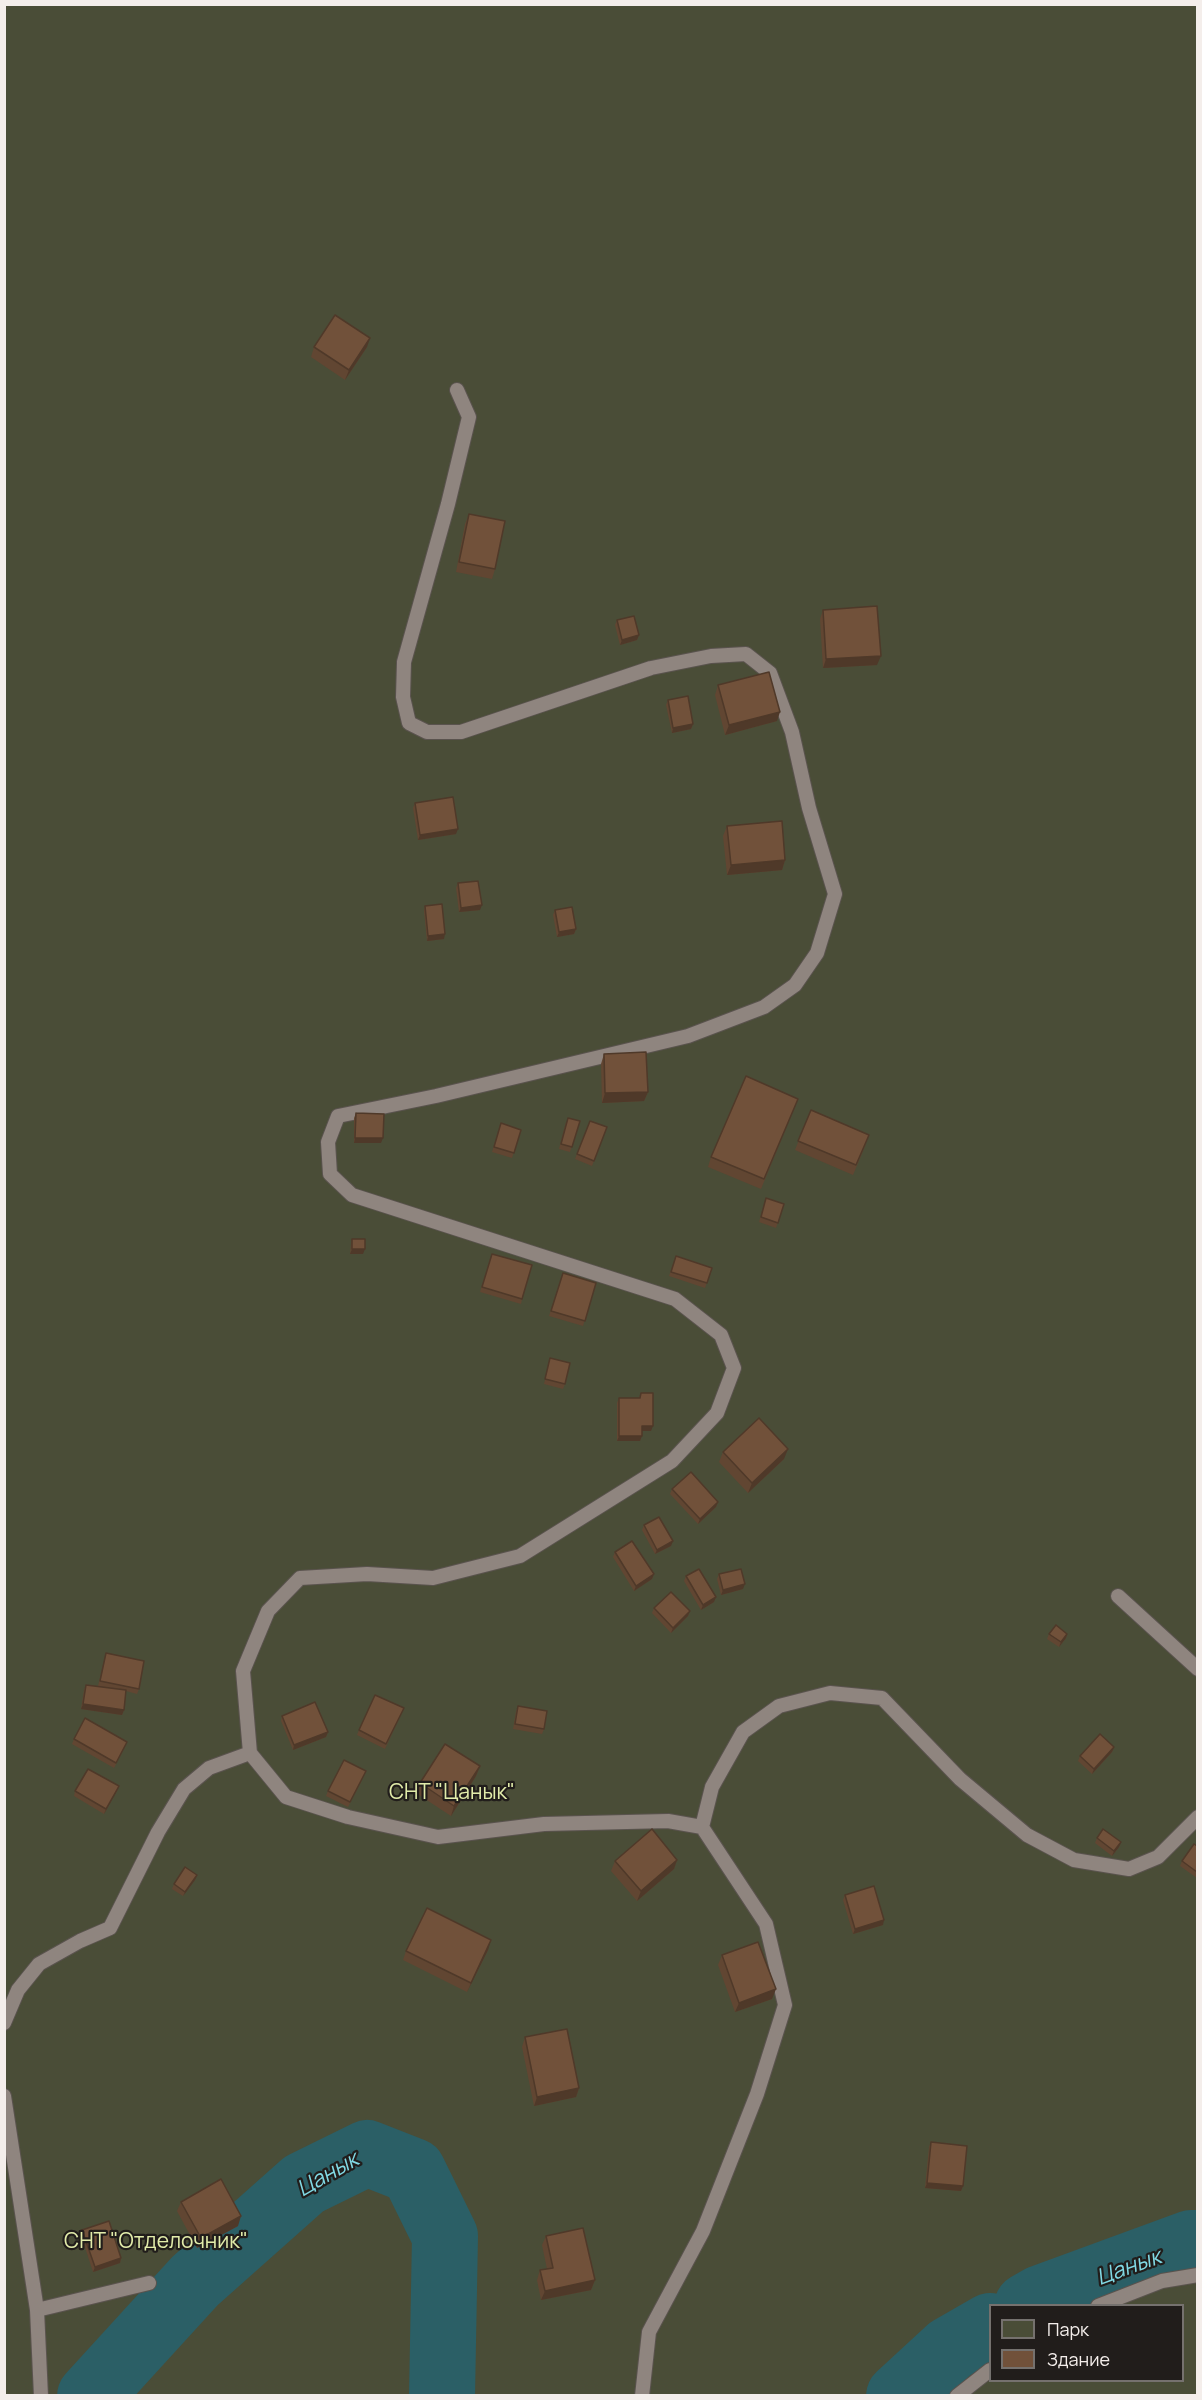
<!DOCTYPE html>
<html>
<head>
<meta charset="utf-8">
<style>
  body { margin:0 }
  #map { position:relative; width:1202px; height:2400px; overflow:hidden; background:#3d352f; font-family:Manrope,sans-serif }
  canvas { display:block }
  .frame { position:absolute; inset:0; border:6px solid #f4eeeb; pointer-events:none }
  .legend { position:absolute; left:989px; top:2304px; width:195px; height:78px; box-sizing:border-box; background:#211d1b; border:2px solid #75716e; margin:0; padding:8px 10px; list-style:none; font-size:18px; color:#f4eeeb }
  .legend li { display:flex; align-items:center; gap:12px; height:30px }
  .legend b { width:30px; border:2px solid #75716e }
</style>
</head>
<body>
<div id="map">
<canvas width="1202" height="2400"></canvas>
<div class="frame"></div>
<ul class="legend">
<li><b style="height:16px;background:#4a4d37"></b>Парк</li>
<li><b style="height:16px;background:#71513a"></b>Здание</li>
</ul>
</div>
<script>
const g = document.querySelector('canvas').getContext('2d');
g.lineJoin = 'round';
function fillPath(path, color) { g.fillStyle = color; g.fill(path, 'evenodd'); }
const toPath = rows => new Path2D(rows.map(r => 'M' + r).join(''));
function stroke(path, color, width, dash) { g.strokeStyle = color; g.lineWidth = width; g.lineCap = dash ? 'butt' : 'round'; g.setLineDash(dash || []); g.stroke(path); }
function drawText(font, color, halo, rows, align = 'center') {
  g.font = font + ' Manrope,sans-serif'; g.lineWidth = 4.5; g.setLineDash([]); g.textBaseline = 'middle'; g.strokeStyle = halo; g.fillStyle = color; for (const [text, x, y, turn = 0] of rows) {
    g.save(); g.translate(x, y); g.rotate((+turn || 0) * Math.PI / 180); g.textAlign = isNaN(turn) ? turn : align; if (halo) g.strokeText(text, 0, 0); g.fillText(text, 0, 0); g.restore();
  }
}
const green = toPath([
  [5,5,1197,5,1197,2395,5,2396],
  [990,2306,1182,2306,1182,2380,990,2380]
]);
const river = toPath([
  [1027,2306,1041,2298,1191,2243,1198,2243],
  [90,2396,195,2281,304,2184,367,2153,413,2171,445,2236,442,2396],
  [899,2396,950,2349,990,2326]
]);
const lane = toPath([
  [457,390,469,417,448,504,404,662,403,697,409,723,427,732,461,732,651,668,711,656,746,654,770,673,792,732,809,808,835,894,817,953,795,985,764,1007,688,1036,436,1096,338,1116,328,1142,330,1174,352,1195,675,1299,721,1335,734,1368,717,1413,672,1461,520,1556,433,1578,367,1574,300,1578,268,1611,243,1671,250,1753,286,1797,348,1817,438,1837,544,1824,668,1821,702,1827,766,1924,785,2005,757,2094,703,2231,649,2332,642,2396],
  [1118,1596,1198,1669],
  [702,1827,712,1787,743,1732,779,1706,830,1693,882,1698,960,1779,1027,1835,1074,1860,1129,1869,1158,1857,1198,1817],
  [4,2023,18,1990,39,1964,80,1941,110,1928,158,1832,184,1789,209,1768,250,1753],
  [4,2096,37,2310,41,2396],
  [1098,2306,1162,2281,1198,2275],
  [37,2310,149,2283],
  [957,2396,990,2370]
]);
const wall = toPath([
  [314,347,367,347,345,380,311,357],
  [469,514,495,569,492,579,456,572,465,524],
  [823,610,877,665,823,668,820,619],
  [617,620,639,635,637,640,620,645,615,625],
  [718,685,777,721,725,735,715,695],
  [668,700,693,724,691,729,672,733,666,705],
  [415,803,456,834,418,840,413,808],
  [727,826,785,860,782,870,727,875,723,836],
  [458,883,480,910,459,912,456,888],
  [425,906,444,939,427,941,424,911],
  [555,910,576,929,574,934,557,937,553,915],
  [604,1054,648,1092,644,1101,602,1103,601,1064],
  [798,1099,761,1189,708,1167,711,1157],
  [811,1110,866,1144,853,1175,795,1150],
  [356,1113,381,1143,354,1143,354,1118],
  [580,1121,570,1152,559,1149,566,1122],
  [590,1121,607,1127,592,1166,575,1159],
  [501,1123,521,1130,512,1158,492,1152],
  [766,1198,784,1204,776,1228,759,1222],
  [352,1239,363,1254,350,1254,351,1244],
  [676,1256,712,1268,705,1288,669,1276],
  [490,1259,522,1299,521,1304,480,1292],
  [563,1273,596,1283,583,1326,549,1316],
  [550,1358,565,1384,563,1389,544,1384],
  [641,1393,651,1431,642,1431,640,1441,617,1441,617,1403,619,1398,639,1398],
  [723,1452,784,1459,748,1493,719,1462],
  [672,1489,718,1502,716,1507,698,1524,670,1494],
  [644,1525,671,1546,655,1554,642,1530],
  [615,1552,654,1574,652,1579,634,1591,613,1557],
  [719,1574,743,1589,721,1595,717,1579],
  [686,1576,714,1602,701,1610,684,1581],
  [654,1608,690,1611,688,1616,671,1633,652,1613],
  [1049,1634,1067,1634,1066,1638,1059,1647,1047,1639],
  [106,1653,139,1689,137,1694,126,1691,124,1710,122,1715,81,1709,84,1690,86,1685,110,1688,98,1686],
  [518,1706,544,1729,542,1734,513,1729,516,1711],
  [404,1708,385,1749,357,1735,359,1730],
  [282,1716,328,1732,326,1737,293,1750,281,1721],
  [74,1739,125,1747,114,1768,72,1744],
  [1114,1747,1112,1752,1092,1774,1078,1761,1080,1756],
  [480,1766,476,1776,451,1816,416,1793,420,1783],
  [364,1776,348,1807,326,1796,328,1791],
  [119,1786,117,1791,104,1814,74,1796,75,1791],
  [1097,1838,1121,1842,1119,1847,1112,1856,1095,1843],
  [1197,1846,1197,1878,1180,1866,1182,1861],
  [677,1860,674,1869,637,1901,611,1871,615,1861],
  [197,1875,195,1880,183,1896,172,1889,174,1884],
  [845,1895,883,1925,853,1934,843,1900],
  [488,1950,467,1992,403,1960,406,1951],
  [722,1955,772,1999,735,2012,718,1965],
  [525,2037,579,2088,576,2097,534,2106,522,2047],
  [931,2142,963,2186,961,2191,925,2188,929,2147],
  [181,2202,238,2226,197,2248,177,2211],
  [82,2230,121,2258,120,2263,93,2272,81,2235],
  [546,2236,595,2280,591,2290,541,2300,537,2280,540,2270,547,2269,542,2245]
]);
const shadedWall = toPath([
  [370,338,367,347,345,380,349,370],
  [639,635,637,640,620,645,622,640],
  [881,656,877,665,823,668,826,659],
  [780,712,777,721,725,735,729,725],
  [693,724,691,729,672,733,673,728],
  [458,829,456,834,418,840,420,835],
  [785,860,782,870,727,875,731,865],
  [482,905,480,910,459,912,461,908],
  [576,929,574,934,557,937,559,932],
  [445,934,444,939,427,941,428,936],
  [648,1092,644,1101,602,1103,605,1093],
  [355,1138,383,1138,381,1143,354,1143],
  [352,1249,365,1249,363,1254,350,1254],
  [642,1426,653,1426,651,1431,640,1431],
  [619,1436,642,1436,640,1441,617,1441],
  [788,1449,784,1459,748,1493,752,1483],
  [718,1502,716,1507,698,1524,700,1519],
  [673,1541,671,1546,655,1554,657,1550],
  [654,1574,652,1579,634,1591,636,1586],
  [745,1584,743,1589,721,1595,723,1590],
  [716,1597,714,1602,701,1610,703,1605],
  [690,1611,688,1616,671,1633,673,1628],
  [1067,1634,1066,1638,1059,1647,1061,1642],
  [83,1704,124,1710,122,1715,81,1709],
  [328,1732,326,1737,293,1750,294,1745],
  [1114,1747,1112,1752,1092,1774,1094,1769],
  [480,1766,476,1776,451,1816,454,1806],
  [119,1786,117,1791,104,1814,106,1809],
  [1121,1842,1119,1847,1112,1856,1114,1851],
  [677,1860,674,1869,637,1901,641,1891],
  [197,1875,195,1880,183,1896,185,1892],
  [884,1920,883,1925,853,1934,855,1929],
  [491,1940,488,1950,467,1992,471,1983],
  [776,1989,772,1999,735,2012,739,2003],
  [579,2088,576,2097,534,2106,537,2097],
  [927,2183,963,2186,961,2191,925,2188],
  [241,2216,238,2226,197,2248,201,2238],
  [121,2258,120,2263,93,2272,95,2267],
  [595,2280,591,2290,541,2300,545,2291]
]);
const building = toPath([
  [335,315,370,338,349,370,314,347,335,315],
  [469,514,505,521,495,569,459,562,469,514],
  [877,606,881,656,826,659,823,610,877,606],
  [634,616,639,635,622,640,617,620,634,616],
  [769,672,780,712,729,725,718,685,769,672],
  [688,696,693,724,673,728,668,700,688,696],
  [453,797,458,829,420,835,415,803,453,797],
  [782,821,785,860,731,865,727,826,782,821],
  [478,881,482,905,461,908,458,883,478,881],
  [442,904,445,934,428,936,425,906,442,904],
  [572,907,576,929,559,932,555,910,572,907],
  [646,1052,648,1092,605,1093,604,1054,646,1052],
  [746,1076,798,1099,764,1179,711,1157,746,1076],
  [811,1110,869,1135,856,1165,798,1141,811,1110],
  [356,1113,384,1114,383,1138,355,1138,356,1113],
  [568,1118,580,1121,572,1147,561,1144,568,1118],
  [590,1121,607,1127,594,1161,577,1154,590,1121],
  [501,1123,521,1130,514,1153,494,1147,501,1123],
  [766,1198,784,1204,778,1223,761,1217,766,1198],
  [352,1239,365,1239,365,1249,352,1249,352,1239],
  [492,1254,532,1265,522,1299,482,1287,492,1254],
  [676,1256,712,1268,707,1283,671,1272,676,1256],
  [563,1273,596,1283,585,1321,551,1311,563,1273],
  [550,1358,570,1363,565,1384,545,1379,550,1358],
  [641,1393,653,1393,653,1426,642,1426,642,1436,619,1436,619,1398,640,1398,641,1393],
  [759,1418,788,1449,752,1483,723,1452,759,1418],
  [691,1472,718,1502,700,1519,672,1489,691,1472],
  [659,1517,673,1541,657,1550,644,1525,659,1517],
  [632,1541,654,1574,636,1586,615,1552,632,1541],
  [699,1569,716,1597,703,1605,686,1576,699,1569],
  [741,1569,745,1584,723,1590,719,1574,741,1569],
  [671,1592,690,1611,673,1628,654,1608,671,1592],
  [1056,1625,1067,1634,1061,1642,1049,1634,1056,1625],
  [106,1653,144,1661,139,1689,100,1681,106,1653],
  [86,1685,126,1690,124,1710,83,1704,86,1685],
  [375,1695,404,1708,386,1744,359,1730,375,1695],
  [315,1702,328,1732,294,1745,282,1716,315,1702],
  [518,1706,547,1711,544,1729,515,1724,518,1706],
  [85,1718,127,1742,116,1763,74,1739,85,1718],
  [1100,1734,1114,1747,1094,1769,1080,1756,1100,1734],
  [445,1744,480,1766,454,1806,420,1783,445,1744],
  [344,1760,366,1771,350,1802,328,1791,344,1760],
  [88,1769,119,1786,106,1809,75,1791,88,1769],
  [652,1829,677,1860,641,1891,615,1861,652,1829],
  [1103,1829,1121,1842,1114,1851,1097,1838,1103,1829],
  [1194,1844,1197,1846,1197,1872,1182,1861,1194,1844],
  [185,1867,197,1875,185,1892,174,1884,185,1867],
  [874,1886,884,1920,855,1929,845,1895,874,1886],
  [427,1908,491,1940,471,1983,406,1951,427,1908],
  [758,1942,776,1989,739,2003,722,1955,758,1942],
  [567,2029,579,2088,537,2097,525,2037,567,2029],
  [931,2142,967,2146,963,2186,927,2183,931,2142],
  [221,2179,241,2216,201,2238,181,2202,221,2179],
  [109,2221,121,2258,95,2267,82,2230,109,2221],
  [583,2228,595,2280,545,2291,540,2270,553,2268,546,2236,583,2228]
]);
const parkNames = [
  ["СНТ \"Цанык\"",452,1793],
  ["СНТ \"Отделочник\"",156,2242]
];
const waterNames = [
  ["Цанык",328,2175,-30],
  ["Цанык",1129,2268,-20]
];
fillPath(green, '#4a4d37');
stroke(river, '#2b5f66', 66);
stroke(lane, '#5a534e', 16);
stroke(lane, '#8f857f', 14);
fillPath(wall, '#614632');
fillPath(shadedWall, '#4f3929');
fillPath(building, '#71513a');
stroke(building, '#4f3929', 1.5);
drawText('21px', '#e2ecaa', '#211d1b', parkNames);
drawText('italic 22px', '#81d9e4', '#211d1b', waterNames);
</script>
</body>
</html>
